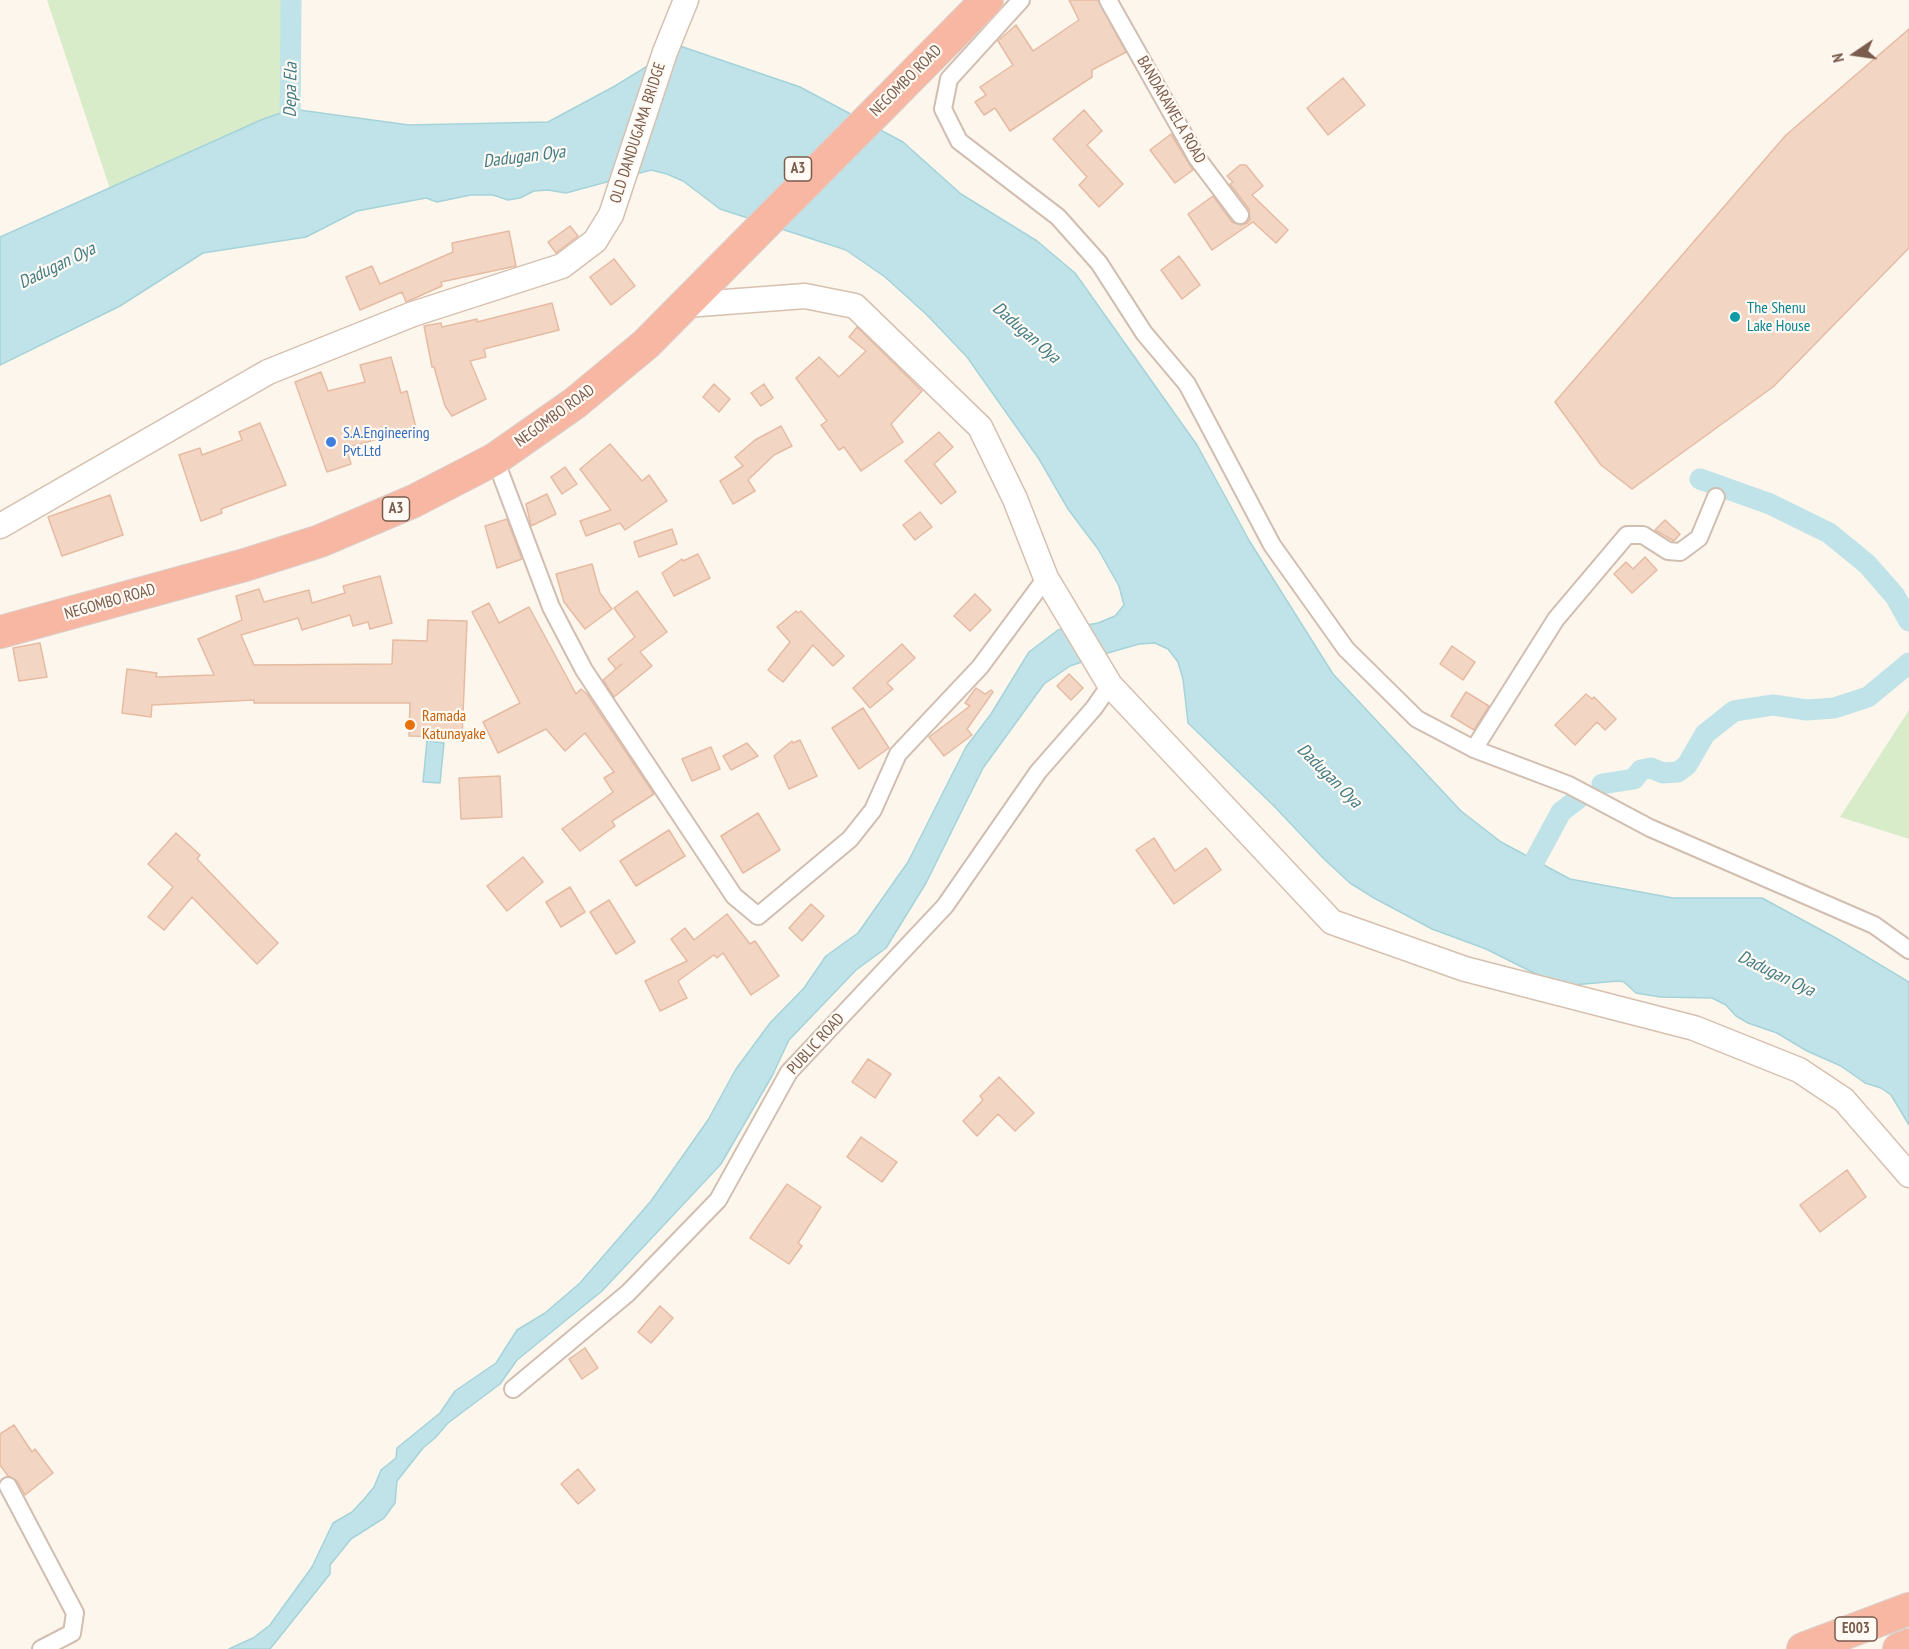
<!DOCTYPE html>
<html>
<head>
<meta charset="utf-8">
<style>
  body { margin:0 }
  #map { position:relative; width:1909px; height:1649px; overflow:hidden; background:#fdf6ec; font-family:"PT Sans Narrow",sans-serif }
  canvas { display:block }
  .north { position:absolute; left:1825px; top:24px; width:60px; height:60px; -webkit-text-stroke:4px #fffaf3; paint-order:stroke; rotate:257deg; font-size:16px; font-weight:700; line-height:24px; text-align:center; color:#7a5c4d }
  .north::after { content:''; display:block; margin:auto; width:21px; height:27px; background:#7a5c4d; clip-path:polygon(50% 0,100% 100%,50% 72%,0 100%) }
</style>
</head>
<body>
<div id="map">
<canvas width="1909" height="1649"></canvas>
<div class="north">N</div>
</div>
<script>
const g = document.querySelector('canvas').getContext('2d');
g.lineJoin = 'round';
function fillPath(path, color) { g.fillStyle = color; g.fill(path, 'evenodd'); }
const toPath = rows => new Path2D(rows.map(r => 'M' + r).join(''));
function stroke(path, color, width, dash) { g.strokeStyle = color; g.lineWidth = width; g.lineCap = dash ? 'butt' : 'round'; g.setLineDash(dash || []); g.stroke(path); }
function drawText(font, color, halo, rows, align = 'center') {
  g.font = font + ' "PT Sans Narrow",sans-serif'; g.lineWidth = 4.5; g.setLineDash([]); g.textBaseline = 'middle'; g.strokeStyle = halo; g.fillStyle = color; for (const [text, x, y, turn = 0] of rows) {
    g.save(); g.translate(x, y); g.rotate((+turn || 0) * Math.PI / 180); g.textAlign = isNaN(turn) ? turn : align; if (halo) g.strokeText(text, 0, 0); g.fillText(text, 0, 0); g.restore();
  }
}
const green = toPath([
  [47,0,288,0,292,109,110,189],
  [1909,710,1909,839,1840,817]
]);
const water = toPath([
  [680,46,800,87,903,142,961,194,1037,241,1075,273,1197,445,1250,542,1333,674,1461,811,1501,842,1570,879,1673,898,1762,898,1834,937,1909,982,1909,1125,1891,1095,1881,1088,1865,1083,1841,1066,1807,1051,1777,1033,1748,1023,1736,1016,1726,1005,1712,998,1660,997,1636,993,1624,982,1618,981,1573,985,1542,977,1486,949,1432,929,1374,898,1350,883,1324,859,1273,805,1188,723,1183,679,1178,662,1168,649,1155,643,1139,644,1108,653,1070,666,1044,684,983,768,926,883,886,948,856,970,789,1040,772,1076,721,1164,602,1291,517,1360,500,1384,448,1423,435,1438,423,1448,397,1481,395,1503,384,1518,351,1539,330,1565,330,1574,270,1649,229,1649,253,1638,270,1625,312,1567,333,1523,352,1512,365,1498,374,1487,381,1470,396,1458,397,1448,440,1413,455,1391,496,1363,517,1330,545,1313,580,1283,651,1201,708,1120,736,1069,770,1023,804,988,826,956,858,933,908,862,966,747,991,714,1029,652,1058,630,1098,623,1115,616,1124,605,1119,586,1098,549,1068,509,1039,459,967,357,926,314,885,277,846,250,720,209,683,181,667,174,651,170,566,193,548,190,534,191,520,198,508,200,493,195,471,195,437,202,426,198,357,211,306,237,203,253,120,306,0,365,0,237,261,120,292,109,409,125,548,122,615,86,680,46],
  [427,741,444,743,440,783,423,782,427,741]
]);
const canal = toPath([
  [290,137,291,0],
  [1700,479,1770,504,1829,533,1867,564,1895,596,1909,621],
  [1602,784,1634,779,1641,770,1651,768,1663,773,1678,772,1687,765,1705,734,1734,711,1773,705,1807,710,1834,708,1868,697,1909,663],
  [1518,885,1534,862,1561,812,1579,798]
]);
const building = toPath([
  [1069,0,1098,0,1126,52,1092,70,1092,77,1010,131,995,108,984,115,975,102,986,95,980,87,1013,65,998,41,1016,25,1033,51,1079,20,1069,0],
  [1909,29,1909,248,1773,387,1632,489,1601,465,1555,402,1786,135,1909,29],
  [1343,78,1365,105,1328,135,1307,108,1343,78],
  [1084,110,1102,131,1087,145,1123,184,1099,207,1079,185,1087,177,1053,139,1084,110],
  [1171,134,1193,170,1175,183,1150,150,1171,134],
  [1240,165,1246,165,1263,186,1252,195,1288,230,1276,243,1253,222,1212,250,1188,214,1213,196,1232,222,1241,225,1247,223,1250,219,1249,209,1230,184,1233,182,1227,176,1240,165],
  [570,226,578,236,556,253,548,242,570,226],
  [509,231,516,266,441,282,442,286,406,302,402,292,360,310,346,277,372,266,380,284,453,252,452,243,509,231],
  [1179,256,1200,285,1182,299,1161,270,1179,256],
  [614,259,635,286,611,305,590,277,614,259],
  [552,303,559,330,484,349,486,357,470,361,486,399,452,416,445,406,434,367,432,367,424,326,441,323,442,327,477,319,477,322,552,303],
  [857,327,922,391,891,424,903,442,861,471,844,447,839,450,821,425,827,421,796,378,819,357,839,377,866,351,849,337,857,327],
  [391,357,401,393,407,391,416,428,346,448,351,464,327,472,295,382,321,372,328,391,365,382,360,365,391,357],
  [714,384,730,399,719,412,703,397,714,384],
  [764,384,773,398,761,406,751,393,764,384],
  [260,423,286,485,221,509,222,513,201,521,179,455,200,448,202,455,242,440,239,432,260,423],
  [781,426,792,446,774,455,748,480,755,491,733,504,720,481,743,466,735,457,755,440,781,426],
  [939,432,953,447,934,464,956,492,941,504,905,461,939,432],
  [610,444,642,481,649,475,667,501,625,530,620,523,586,536,580,521,611,510,580,469,610,444],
  [565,467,577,484,562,494,551,477,565,467],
  [547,494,556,514,531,526,526,504,547,494],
  [110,495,123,535,62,556,48,517,110,495],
  [920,512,932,527,915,540,903,525,920,512],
  [507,519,522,559,497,568,485,526,507,519],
  [1665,520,1680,534,1674,541,1655,530,1665,520],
  [672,529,677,544,639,557,634,542,672,529],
  [698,554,710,578,674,596,662,573,682,559,683,561,698,554],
  [1645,557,1657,570,1632,593,1614,574,1626,562,1633,569,1645,557],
  [592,564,600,593,612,609,585,629,564,602,556,574,592,564],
  [380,576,392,623,370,629,368,622,353,626,350,615,302,630,298,618,241,635,254,665,392,664,393,640,427,641,428,620,467,621,462,737,409,736,410,703,254,703,254,700,152,705,151,717,122,713,127,669,157,673,156,677,214,675,198,639,242,620,236,596,259,589,264,602,309,590,312,603,345,593,343,586,380,576],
  [637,591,667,632,640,652,652,666,614,697,603,680,622,664,616,669,608,659,635,637,614,608,637,591],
  [975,594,991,610,970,631,954,616,975,594],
  [489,603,499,623,529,607,576,694,581,689,587,694,654,794,612,821,615,826,580,851,562,829,613,792,604,778,614,772,585,733,565,751,546,729,498,753,483,722,520,703,472,612,489,603],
  [796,611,798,613,801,611,844,656,833,666,813,645,783,682,768,670,790,642,777,627,796,611],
  [40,643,47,677,19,681,13,648,40,643],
  [902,644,915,658,887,683,893,689,870,708,853,688,902,644],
  [1452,646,1475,662,1463,680,1440,664,1452,646],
  [1069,674,1083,688,1071,700,1057,686,1069,674],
  [976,688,985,694,991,690,993,692,967,729,972,735,944,756,929,737,970,706,965,703,976,688],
  [1466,692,1489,706,1474,730,1451,716,1466,692],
  [1586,694,1592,699,1594,697,1616,719,1605,730,1597,722,1575,745,1555,725,1586,694],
  [863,708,889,748,859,769,832,728,863,708],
  [800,740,817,776,789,789,774,756,792,741,793,743,800,740],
  [747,743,758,756,731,770,723,756,747,743],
  [711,747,720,769,692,781,682,759,711,747],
  [500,776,502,817,461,819,459,778,500,776],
  [758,813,780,850,743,873,721,836,758,813],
  [669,830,685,856,636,886,620,861,669,830],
  [176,833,200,855,197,859,278,943,257,964,192,897,164,930,148,917,173,887,148,864,176,833],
  [1154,838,1175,871,1206,848,1221,870,1174,904,1136,850,1154,838],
  [523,857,543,882,507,911,487,886,523,857],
  [570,887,585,912,561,927,546,902,570,887],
  [609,900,635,942,616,954,590,912,609,900],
  [811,904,824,916,802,941,789,928,811,904],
  [727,914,750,944,755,941,779,976,751,995,723,953,717,958,714,955,678,981,687,998,660,1011,645,981,687,961,671,939,685,928,694,940,727,914],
  [868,1059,891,1074,875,1098,852,1082,868,1059],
  [999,1077,1034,1113,1015,1131,998,1114,977,1136,963,1121,983,1100,980,1096,999,1077],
  [861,1137,897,1162,882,1182,847,1157,861,1137],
  [1847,1170,1866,1197,1820,1232,1800,1205,1847,1170],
  [787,1184,821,1207,798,1243,802,1246,789,1264,750,1238,787,1184],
  [660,1306,673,1318,651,1343,638,1332,660,1306],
  [585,1348,598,1368,582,1379,569,1359,585,1348],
  [14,1425,32,1452,35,1449,53,1473,25,1495,17,1481,8,1476,0,1465,0,1434,14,1425],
  [578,1469,595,1490,578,1504,561,1484,578,1469]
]);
const street = toPath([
  [1021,0,949,79,943,109,959,141,1058,217,1099,263,1144,333,1187,384,1272,545,1346,649,1417,719,1474,749,1569,785,1650,828,1874,925,1909,950],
  [1108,0,1197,158,1240,215],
  [495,459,551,607,584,670,734,896,758,916,850,839,873,810,898,754,980,667,1046,578],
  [1474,749,1556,619,1627,535,1643,535,1668,551,1680,552,1699,538,1716,497],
  [513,1389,628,1293,718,1200,789,1072,945,906,1038,772,1094,708,1110,685],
  [8,1486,75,1613,72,1633,41,1649]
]);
const secondary = toPath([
  [686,305,805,296,855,306,980,427,1015,499,1046,578,1110,685,1332,922,1465,969,1694,1028,1799,1070,1844,1100,1909,1175],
  [0,526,268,372,413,314,562,266,595,241,611,215,665,52,686,0]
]);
const highway = toPath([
  [0,632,245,565,320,541,414,501,495,459,575,403,646,344,987,0],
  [1803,1649,1909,1609],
  [1899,1649,1909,1645]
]);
const markers = [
  [1735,317,6,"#0f9aa8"],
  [331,442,6,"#3f7fe0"],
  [410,725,6,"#e8710a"]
];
const shields = [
  [798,169,27],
  [396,509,27],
  [1856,1629,42]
];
const shieldNames = [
  ["A3",798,169],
  ["A3",396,509],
  ["E003",1856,1629]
];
const streetNames = [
  ["NEGOMBO ROAD",906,81,-45],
  ["BANDARAWELA ROAD",1171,110,60],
  ["OLD DANDUGAMA BRIDGE",638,133,-72],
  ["NEGOMBO ROAD",555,416,-36],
  ["NEGOMBO ROAD",110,602,-16],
  ["PUBLIC ROAD",816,1044,-48]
];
const cultureNames = [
  ["The Shenu",1747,308],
  ["Lake House",1747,326]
];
const shopNames = [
  ["S.A.Engineering",343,433],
  ["Pvt.Ltd",343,451]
];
const foodNames = [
  ["Ramada",422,716],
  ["Katunayake",422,734]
];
const waterNames = [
  ["Depa Ela",291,90,-89],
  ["Dadugan Oya",524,157,-7],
  ["Dadugan Oya",57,266,-26],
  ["Dadugan Oya",1026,333,41],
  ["Dadugan Oya",1329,776,45],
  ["Dadugan Oya",1776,974,26]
];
fillPath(green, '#d8ecc9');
fillPath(water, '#bfe3e8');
stroke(water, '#a5d3da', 1.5);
stroke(canal, '#bfe3e8', 21);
fillPath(building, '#f3d5c3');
stroke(building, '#e6bba3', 1.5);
stroke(street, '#d1beb0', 20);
stroke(secondary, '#d6c0b0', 27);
stroke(highway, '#dad1cd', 34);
stroke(street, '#fff', 16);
stroke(secondary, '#fff', 24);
stroke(highway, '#f7b7a3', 32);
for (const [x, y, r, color] of markers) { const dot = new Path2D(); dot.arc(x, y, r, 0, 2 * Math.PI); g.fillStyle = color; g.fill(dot); stroke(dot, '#fffaf3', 2); }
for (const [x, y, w] of shields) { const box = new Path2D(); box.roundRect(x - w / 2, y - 12, w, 24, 4.5); g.fillStyle = '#fffaf3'; g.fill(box); stroke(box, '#7a5c4d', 1.5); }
drawText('bold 15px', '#7a5c4d', null, shieldNames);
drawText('16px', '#7a5c4d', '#fffaf3', streetNames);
drawText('16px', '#0d838f', '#fffaf3', cultureNames, 'left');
drawText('16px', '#366cbe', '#fffaf3', shopNames, 'left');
drawText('16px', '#c56008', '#fffaf3', foodNames, 'left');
drawText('italic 18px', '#437c86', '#fffaf3', waterNames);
</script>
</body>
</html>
